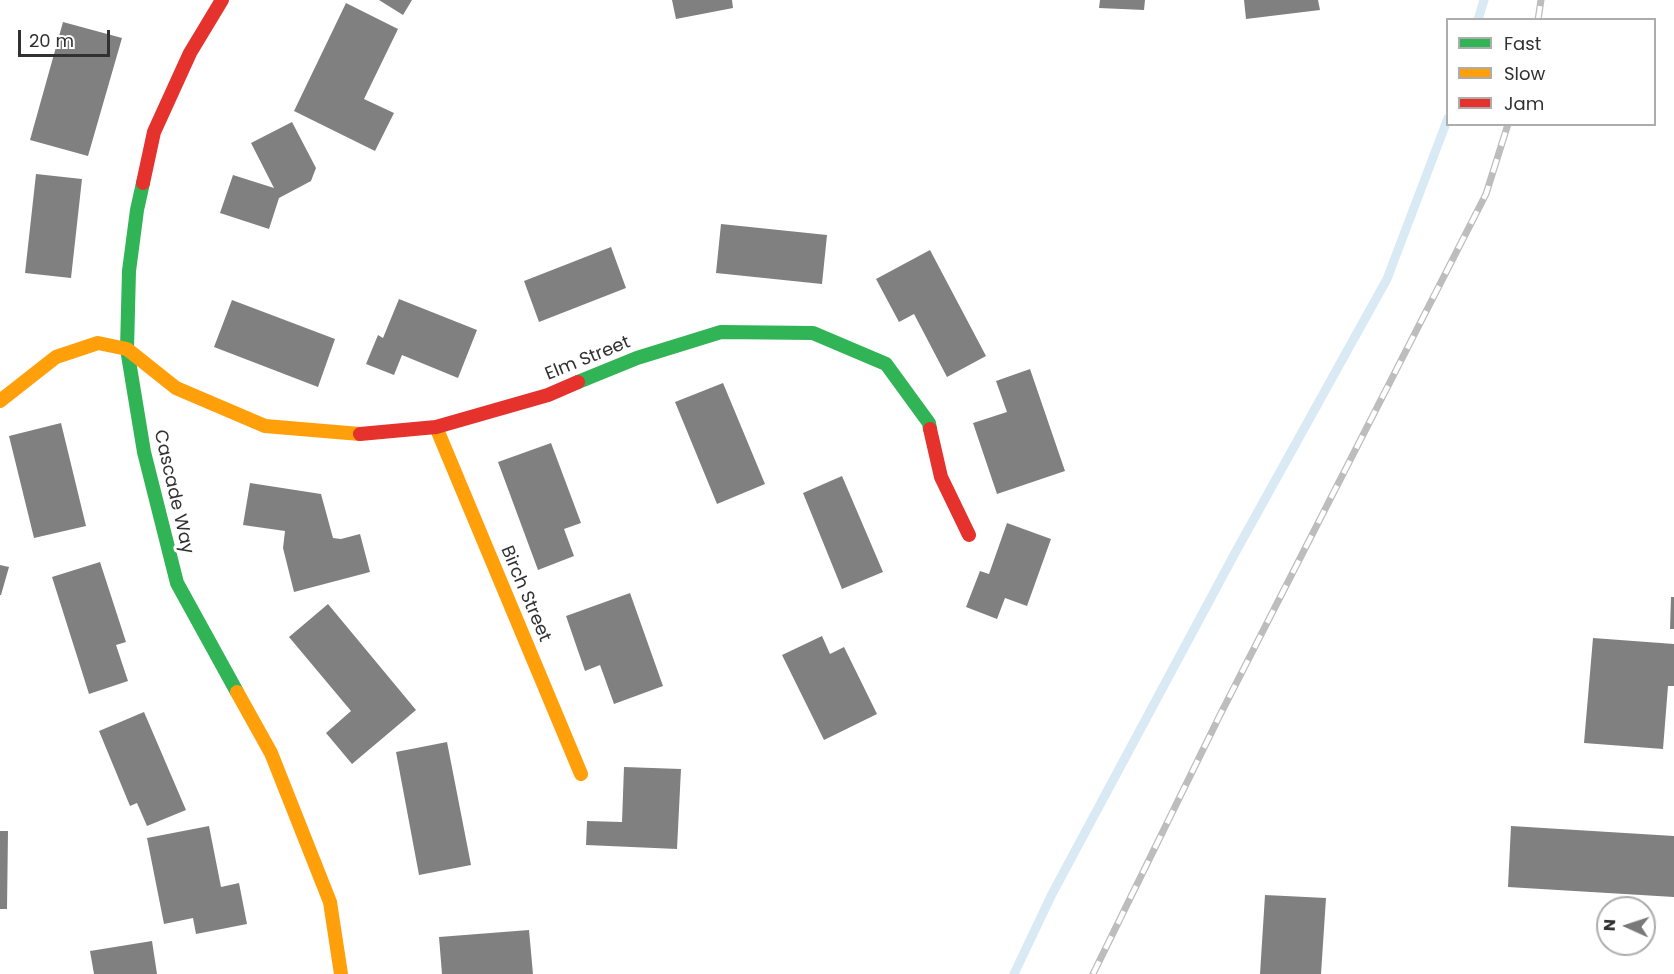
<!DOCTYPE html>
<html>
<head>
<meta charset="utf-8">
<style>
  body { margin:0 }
  #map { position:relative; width:1674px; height:974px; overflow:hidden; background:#fff; font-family:Poppins,sans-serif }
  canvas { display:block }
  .legend { position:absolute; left:1446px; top:18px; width:210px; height:108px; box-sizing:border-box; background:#fff; border:2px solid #adadad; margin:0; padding:8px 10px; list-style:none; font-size:18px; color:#313131 }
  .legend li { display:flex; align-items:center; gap:12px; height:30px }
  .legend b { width:30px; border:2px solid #adadad }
  .north { position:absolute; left:1596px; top:896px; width:60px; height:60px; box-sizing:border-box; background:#fff; border:2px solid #adadad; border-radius:50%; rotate:273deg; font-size:16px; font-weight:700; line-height:24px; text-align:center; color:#313131 }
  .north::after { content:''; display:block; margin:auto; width:21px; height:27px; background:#797979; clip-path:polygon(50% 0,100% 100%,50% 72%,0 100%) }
  .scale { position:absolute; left:18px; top:30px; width:92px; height:27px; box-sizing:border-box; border:3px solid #313131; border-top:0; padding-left:8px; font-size:18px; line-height:21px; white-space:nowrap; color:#313131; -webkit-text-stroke:4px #fff; paint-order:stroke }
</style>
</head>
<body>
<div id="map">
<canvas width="1674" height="974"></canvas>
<ul class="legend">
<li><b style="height:8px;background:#30b455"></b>Fast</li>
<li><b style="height:8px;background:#ff9f0a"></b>Slow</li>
<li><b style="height:8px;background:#e5322d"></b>Jam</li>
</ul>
<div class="north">N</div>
<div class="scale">20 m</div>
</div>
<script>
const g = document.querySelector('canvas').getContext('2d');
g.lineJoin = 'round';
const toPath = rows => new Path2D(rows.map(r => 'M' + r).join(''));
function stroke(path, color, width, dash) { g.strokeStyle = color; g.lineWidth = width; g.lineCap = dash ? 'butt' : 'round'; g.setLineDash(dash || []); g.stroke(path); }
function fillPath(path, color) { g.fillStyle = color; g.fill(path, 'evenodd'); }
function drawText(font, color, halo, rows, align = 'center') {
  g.font = font + ' Poppins,sans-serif'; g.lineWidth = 6; g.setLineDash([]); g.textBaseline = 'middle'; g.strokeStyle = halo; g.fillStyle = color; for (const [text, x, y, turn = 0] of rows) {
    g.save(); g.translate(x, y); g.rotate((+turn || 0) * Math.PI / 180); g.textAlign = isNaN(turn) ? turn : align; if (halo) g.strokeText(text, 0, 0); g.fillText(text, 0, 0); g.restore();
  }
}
const stream = toPath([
  [1478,20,1484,0],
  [1014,974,1052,894,1235,553,1387,279,1448,118]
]);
const building = toPath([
  [379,0,412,0,403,15],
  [672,0,732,0,733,8,676,19],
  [1100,0,1145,0,1144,10,1099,8],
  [1244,0,1318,0,1320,10,1246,19],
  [346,3,398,29,364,99,394,113,375,151,294,111],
  [63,22,122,38,88,156,30,140],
  [292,122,316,168,311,181,279,198,269,229,220,213,233,175,274,188,251,143],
  [36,174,82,179,71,278,25,273],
  [721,224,827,235,822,284,716,273],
  [611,247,626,288,539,322,524,281],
  [930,250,986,356,947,377,914,314,899,322,876,279],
  [399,299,477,330,458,378,402,355,394,375,366,364,378,335,383,338],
  [232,300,335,339,318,387,214,347],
  [1030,369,1065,471,997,494,973,423,1007,412,996,381],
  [723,383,765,484,717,504,675,402],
  [61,423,86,526,34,538,9,436],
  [551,443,581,523,564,529,574,556,538,570,498,462],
  [842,476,883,572,842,589,803,493],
  [250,483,321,494,333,538,341,539,360,534,370,572,294,592,283,548,285,531,243,525],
  [1007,523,1051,539,1027,606,1005,598,997,619,966,607,980,571,989,574],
  [100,562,126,642,116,645,128,681,89,694,52,577],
  [0,565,9,567,1,595,0,595],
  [630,593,663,686,614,704,600,665,585,671,566,616],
  [1671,597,1674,597,1674,629,1670,629],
  [328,604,416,710,352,764,326,733,351,711,289,637],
  [822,636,830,654,844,647,877,714,824,740,782,655],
  [1593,638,1674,644,1674,686,1668,686,1663,749,1584,743],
  [144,712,186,810,147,826,137,803,130,806,99,731],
  [447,742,471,865,419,875,396,752],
  [624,767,681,769,677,849,586,845,587,821,622,822],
  [209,826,221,887,239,883,247,924,196,934,193,918,164,924,147,838],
  [1511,826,1674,836,1674,897,1508,887],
  [0,831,8,831,7,909,0,909],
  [1265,895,1326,898,1321,974,1260,974],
  [529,930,533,974,442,974,439,937],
  [152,941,157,974,94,974,90,951]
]);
const fast = toPath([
  [143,183,137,210,129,271,127,349,144,452,177,583,237,692],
  [578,382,637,358,721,332,813,333,886,364,929,423,930,429]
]);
const slow = toPath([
  [0,401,56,357,98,343,127,349,176,388,265,426,360,434],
  [436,427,581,774],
  [237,692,271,753,330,902,341,974]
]);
const jam = toPath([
  [143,183,154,132,190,53,222,0],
  [930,429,941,477,969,535],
  [360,434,436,427,548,395,578,382]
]);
const rail = toPath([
  [1538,20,1541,0],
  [1093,974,1220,715,1486,194,1508,124]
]);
const streetNames = [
  ["Elm Street",588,359,-22],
  ["Cascade Way",173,492,77],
  ["Birch Street",525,594,67]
];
stroke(stream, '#d9eaf4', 9);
fillPath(building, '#808080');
stroke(fast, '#30b455', 14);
stroke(slow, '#ff9f0a', 14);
stroke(jam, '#e5322d', 14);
stroke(rail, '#bdbdbd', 7);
stroke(rail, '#fff', 4.5, [14]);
drawText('18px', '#313131', '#fff', streetNames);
</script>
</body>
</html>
